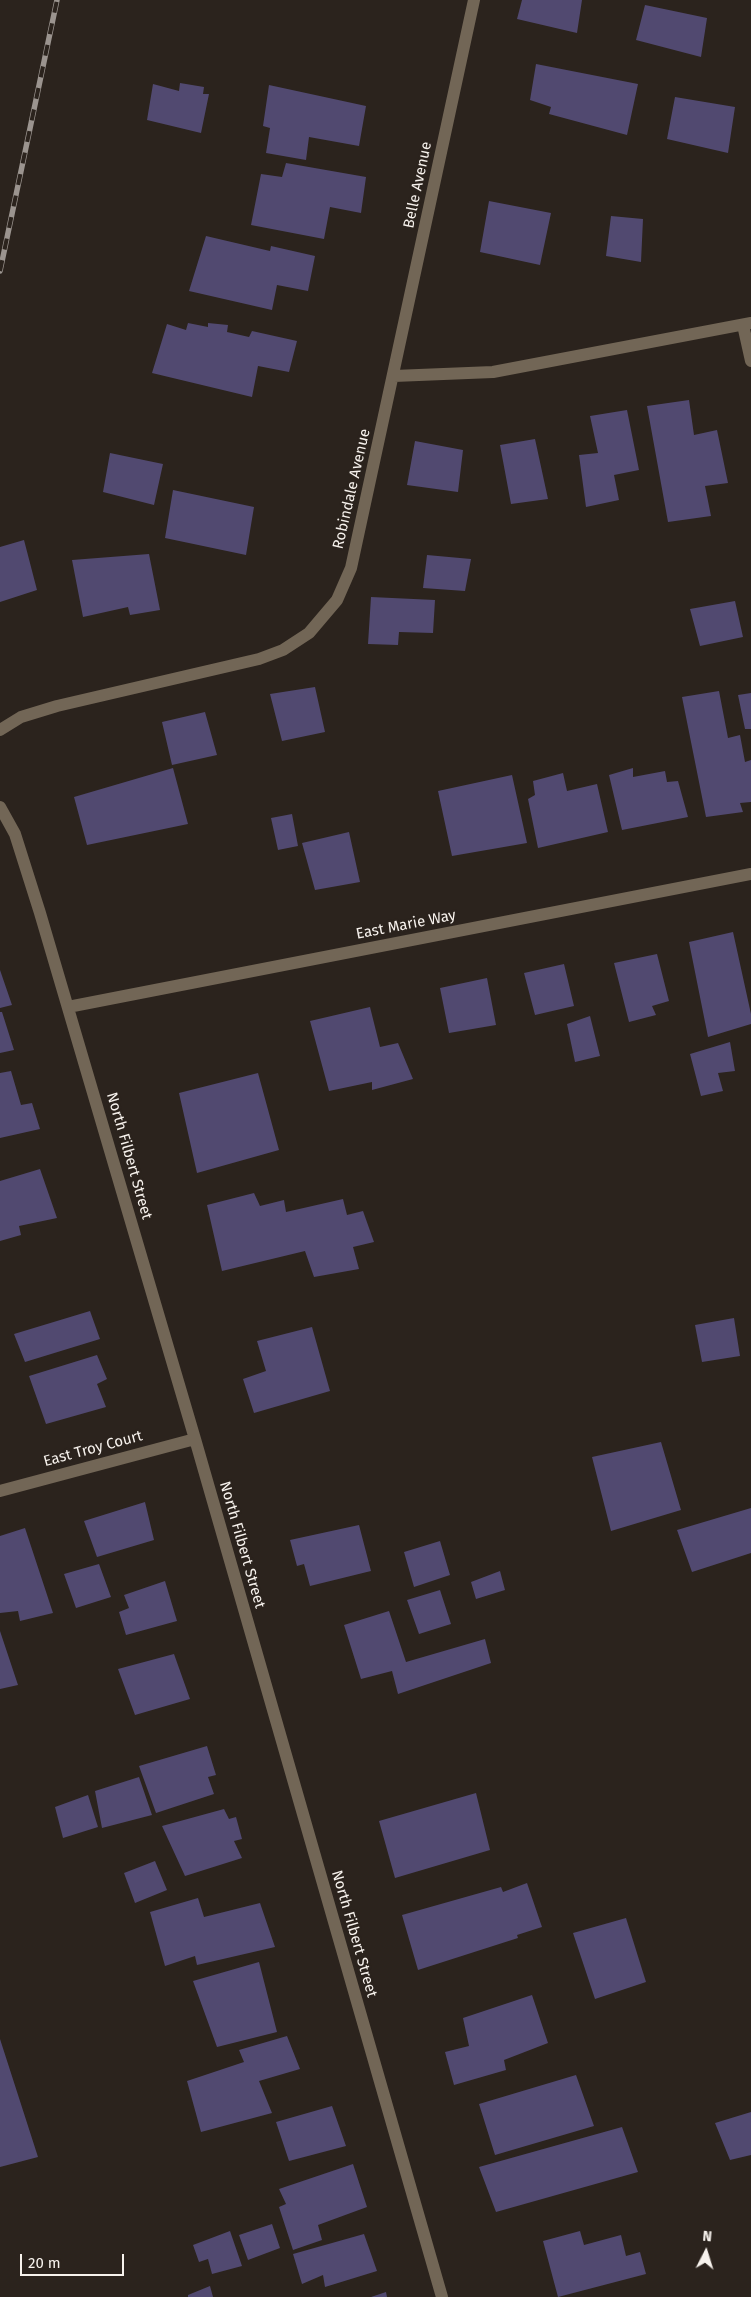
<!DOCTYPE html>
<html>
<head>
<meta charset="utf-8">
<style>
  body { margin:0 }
  #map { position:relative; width:751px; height:2297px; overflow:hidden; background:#2b231d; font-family:"Fira Sans",sans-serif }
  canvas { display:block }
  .north { position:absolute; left:681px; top:2227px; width:50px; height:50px; -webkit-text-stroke:4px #2b231d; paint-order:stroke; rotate:5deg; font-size:14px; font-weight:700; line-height:20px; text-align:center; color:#f7f2ed }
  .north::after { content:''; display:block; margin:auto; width:18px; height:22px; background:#f7f2ed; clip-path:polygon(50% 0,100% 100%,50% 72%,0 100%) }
  .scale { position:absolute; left:20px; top:2254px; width:104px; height:22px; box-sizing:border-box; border:2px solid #f7f2ed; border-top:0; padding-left:6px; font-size:15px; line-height:18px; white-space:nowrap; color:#f7f2ed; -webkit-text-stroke:4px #2b231d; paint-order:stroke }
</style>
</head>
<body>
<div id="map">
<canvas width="751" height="2297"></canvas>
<div class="north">N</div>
<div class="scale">20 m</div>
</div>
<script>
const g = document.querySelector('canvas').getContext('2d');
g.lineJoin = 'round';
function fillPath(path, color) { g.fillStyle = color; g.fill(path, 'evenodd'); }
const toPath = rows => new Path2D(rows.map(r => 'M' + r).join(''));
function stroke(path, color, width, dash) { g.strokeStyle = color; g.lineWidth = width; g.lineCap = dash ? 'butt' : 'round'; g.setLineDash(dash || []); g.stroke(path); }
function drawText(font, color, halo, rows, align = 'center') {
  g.font = font + ' "Fira Sans",sans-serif'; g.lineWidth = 4.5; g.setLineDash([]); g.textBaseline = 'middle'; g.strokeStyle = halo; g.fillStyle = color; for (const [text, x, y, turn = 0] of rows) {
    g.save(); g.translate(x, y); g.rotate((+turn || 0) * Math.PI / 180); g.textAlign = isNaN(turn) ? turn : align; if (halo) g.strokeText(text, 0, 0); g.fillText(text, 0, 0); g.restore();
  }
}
const building = toPath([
  [522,0,582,0,577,33,517,19],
  [645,5,707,18,701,57,636,40],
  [536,64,638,84,627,135,549,114,551,107,530,100],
  [180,83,204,87,203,94,209,94,201,133,147,120,153,84,179,91],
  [269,85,366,106,359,146,309,137,306,160,266,153,270,128,263,126],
  [675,97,735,107,728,153,667,139],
  [286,163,366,177,361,213,330,207,324,239,251,225,261,174,282,177],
  [489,201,551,213,540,265,480,252],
  [611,216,643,219,641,262,606,256],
  [206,236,270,251,271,246,315,256,308,291,277,285,272,310,189,291],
  [188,323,208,327,208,323,228,325,227,332,249,337,252,331,297,341,289,372,258,366,252,397,152,373,167,324,186,330],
  [689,400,694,435,717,430,728,483,705,486,711,516,668,522,647,406],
  [627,410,639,470,614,475,619,500,586,507,579,455,598,453,590,416],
  [535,439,548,499,511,504,500,445],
  [415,441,463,450,458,492,407,485],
  [110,453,163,464,154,505,103,492],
  [173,490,254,507,246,555,165,538],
  [24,540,37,590,0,602,0,547],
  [149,554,160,610,130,615,128,607,83,617,72,560],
  [427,555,471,559,465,591,423,588],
  [371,597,435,600,433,633,399,632,398,645,368,644],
  [735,601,743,637,700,646,690,609],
  [315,687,325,732,282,741,270,694],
  [719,691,728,738,740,735,745,762,751,760,751,802,740,803,743,812,706,817,682,697],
  [751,693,751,729,745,729,738,695],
  [205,712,217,755,172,765,162,722],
  [173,768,188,824,87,845,74,797],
  [633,768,633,777,665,771,667,782,678,781,688,817,622,830,609,775],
  [563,773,567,791,597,784,608,832,538,848,528,799,535,795,533,781],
  [512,775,527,843,452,856,438,791],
  [292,814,298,846,278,850,271,818],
  [349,832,360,882,315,890,302,843],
  [733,932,751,1014,751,1024,708,1037,689,942],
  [657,954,669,1001,652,1006,656,1015,629,1022,614,963],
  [564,964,574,1006,535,1015,524,973],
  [0,970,12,1005,0,1008],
  [487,978,496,1025,449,1033,440,988],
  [370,1007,380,1047,398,1043,413,1079,372,1090,372,1082,329,1091,310,1021],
  [0,1012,2,1012,14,1050,0,1053],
  [590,1016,600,1056,575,1062,567,1024],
  [730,1042,735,1071,718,1073,723,1091,701,1096,690,1054],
  [11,1071,21,1105,32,1103,40,1129,0,1138,0,1073],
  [258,1073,279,1150,197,1173,179,1093],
  [40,1169,57,1218,19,1226,21,1235,0,1241,0,1181],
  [254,1193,260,1206,284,1200,286,1212,343,1199,347,1215,363,1211,374,1242,353,1247,359,1269,314,1277,305,1251,222,1271,207,1205],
  [90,1311,100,1339,25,1362,14,1334],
  [734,1318,740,1356,702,1362,695,1325],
  [312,1327,330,1391,254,1413,243,1379,266,1371,257,1341],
  [97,1355,107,1379,97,1384,106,1407,46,1424,29,1376],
  [661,1442,681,1510,611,1531,592,1457],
  [145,1502,154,1540,97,1557,84,1521],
  [751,1508,751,1553,692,1572,677,1530],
  [359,1525,371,1571,310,1586,304,1564,297,1566,290,1540],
  [25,1528,53,1613,20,1621,18,1611,0,1613,0,1536],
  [440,1541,450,1575,414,1587,404,1552],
  [99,1564,111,1597,76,1608,64,1574],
  [500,1571,505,1590,476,1599,471,1582],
  [165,1581,177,1621,126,1635,119,1612,129,1608,124,1595],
  [440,1590,451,1624,419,1634,407,1600],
  [389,1611,406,1662,485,1639,491,1663,398,1694,392,1671,361,1679,344,1625],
  [0,1631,18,1685,0,1689],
  [174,1654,190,1699,135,1715,118,1669],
  [207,1746,216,1775,208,1777,214,1794,156,1813,139,1766],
  [139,1777,152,1815,102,1828,95,1791],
  [476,1793,490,1850,395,1878,379,1821],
  [88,1795,98,1827,63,1838,55,1807],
  [224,1809,229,1819,236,1817,242,1839,234,1841,242,1858,185,1876,162,1826],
  [155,1861,167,1890,135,1903,124,1873],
  [527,1883,542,1927,517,1935,518,1938,418,1970,402,1915,501,1887,503,1892],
  [198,1898,204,1917,260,1903,275,1947,197,1965,195,1956,165,1966,150,1912],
  [626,1918,646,1982,595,1999,573,1933],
  [259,1962,277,2032,217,2047,193,1981],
  [532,1995,548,2043,504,2060,506,2070,454,2085,445,2052,469,2046,463,2018],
  [287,2036,300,2069,259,2081,272,2113,201,2132,187,2081,244,2062,239,2050],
  [0,2039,38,2157,0,2167],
  [576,2075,594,2126,495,2155,479,2104],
  [332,2106,346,2146,289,2161,276,2122],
  [751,2112,751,2155,730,2160,715,2123],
  [622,2127,638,2172,496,2212,479,2167],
  [353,2164,367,2207,318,2225,322,2240,293,2250,279,2207,286,2204,279,2189],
  [272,2224,280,2248,248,2260,239,2235],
  [230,2231,242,2266,212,2274,208,2259,199,2262,193,2245],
  [580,2231,584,2245,621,2235,626,2256,640,2252,646,2274,558,2297,543,2241],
  [364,2234,377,2271,325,2287,323,2275,302,2284,293,2254],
  [210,2286,213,2297,188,2297,188,2295],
  [386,2292,387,2297,371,2297]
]);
const minor = toPath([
  [743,325,751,361],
  [394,376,493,372,751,323],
  [0,730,21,717,57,706,259,659,283,650,309,633,337,600,351,568,474,0],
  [0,807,15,834,40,913,195,1439,442,2297],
  [68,1007,751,874],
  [0,1491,195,1439]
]);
const rail = toPath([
  [0,271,57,0]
]);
const streetNames = [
  ["Belle Avenue",418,185,-78],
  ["Robindale Avenue",352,489,-77],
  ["East Marie Way",406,925,-11],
  ["North Filbert Street",129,1156,74],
  ["East Troy Court",93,1449,-15],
  ["North Filbert Street",242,1545,74],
  ["North Filbert Street",354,1934,74]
];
fillPath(building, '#514970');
stroke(minor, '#726656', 12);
stroke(rail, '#9b948f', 5.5);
stroke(rail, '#2b231d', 4, [11]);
drawText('15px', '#f7f2ed', '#2b231d', streetNames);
</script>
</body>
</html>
